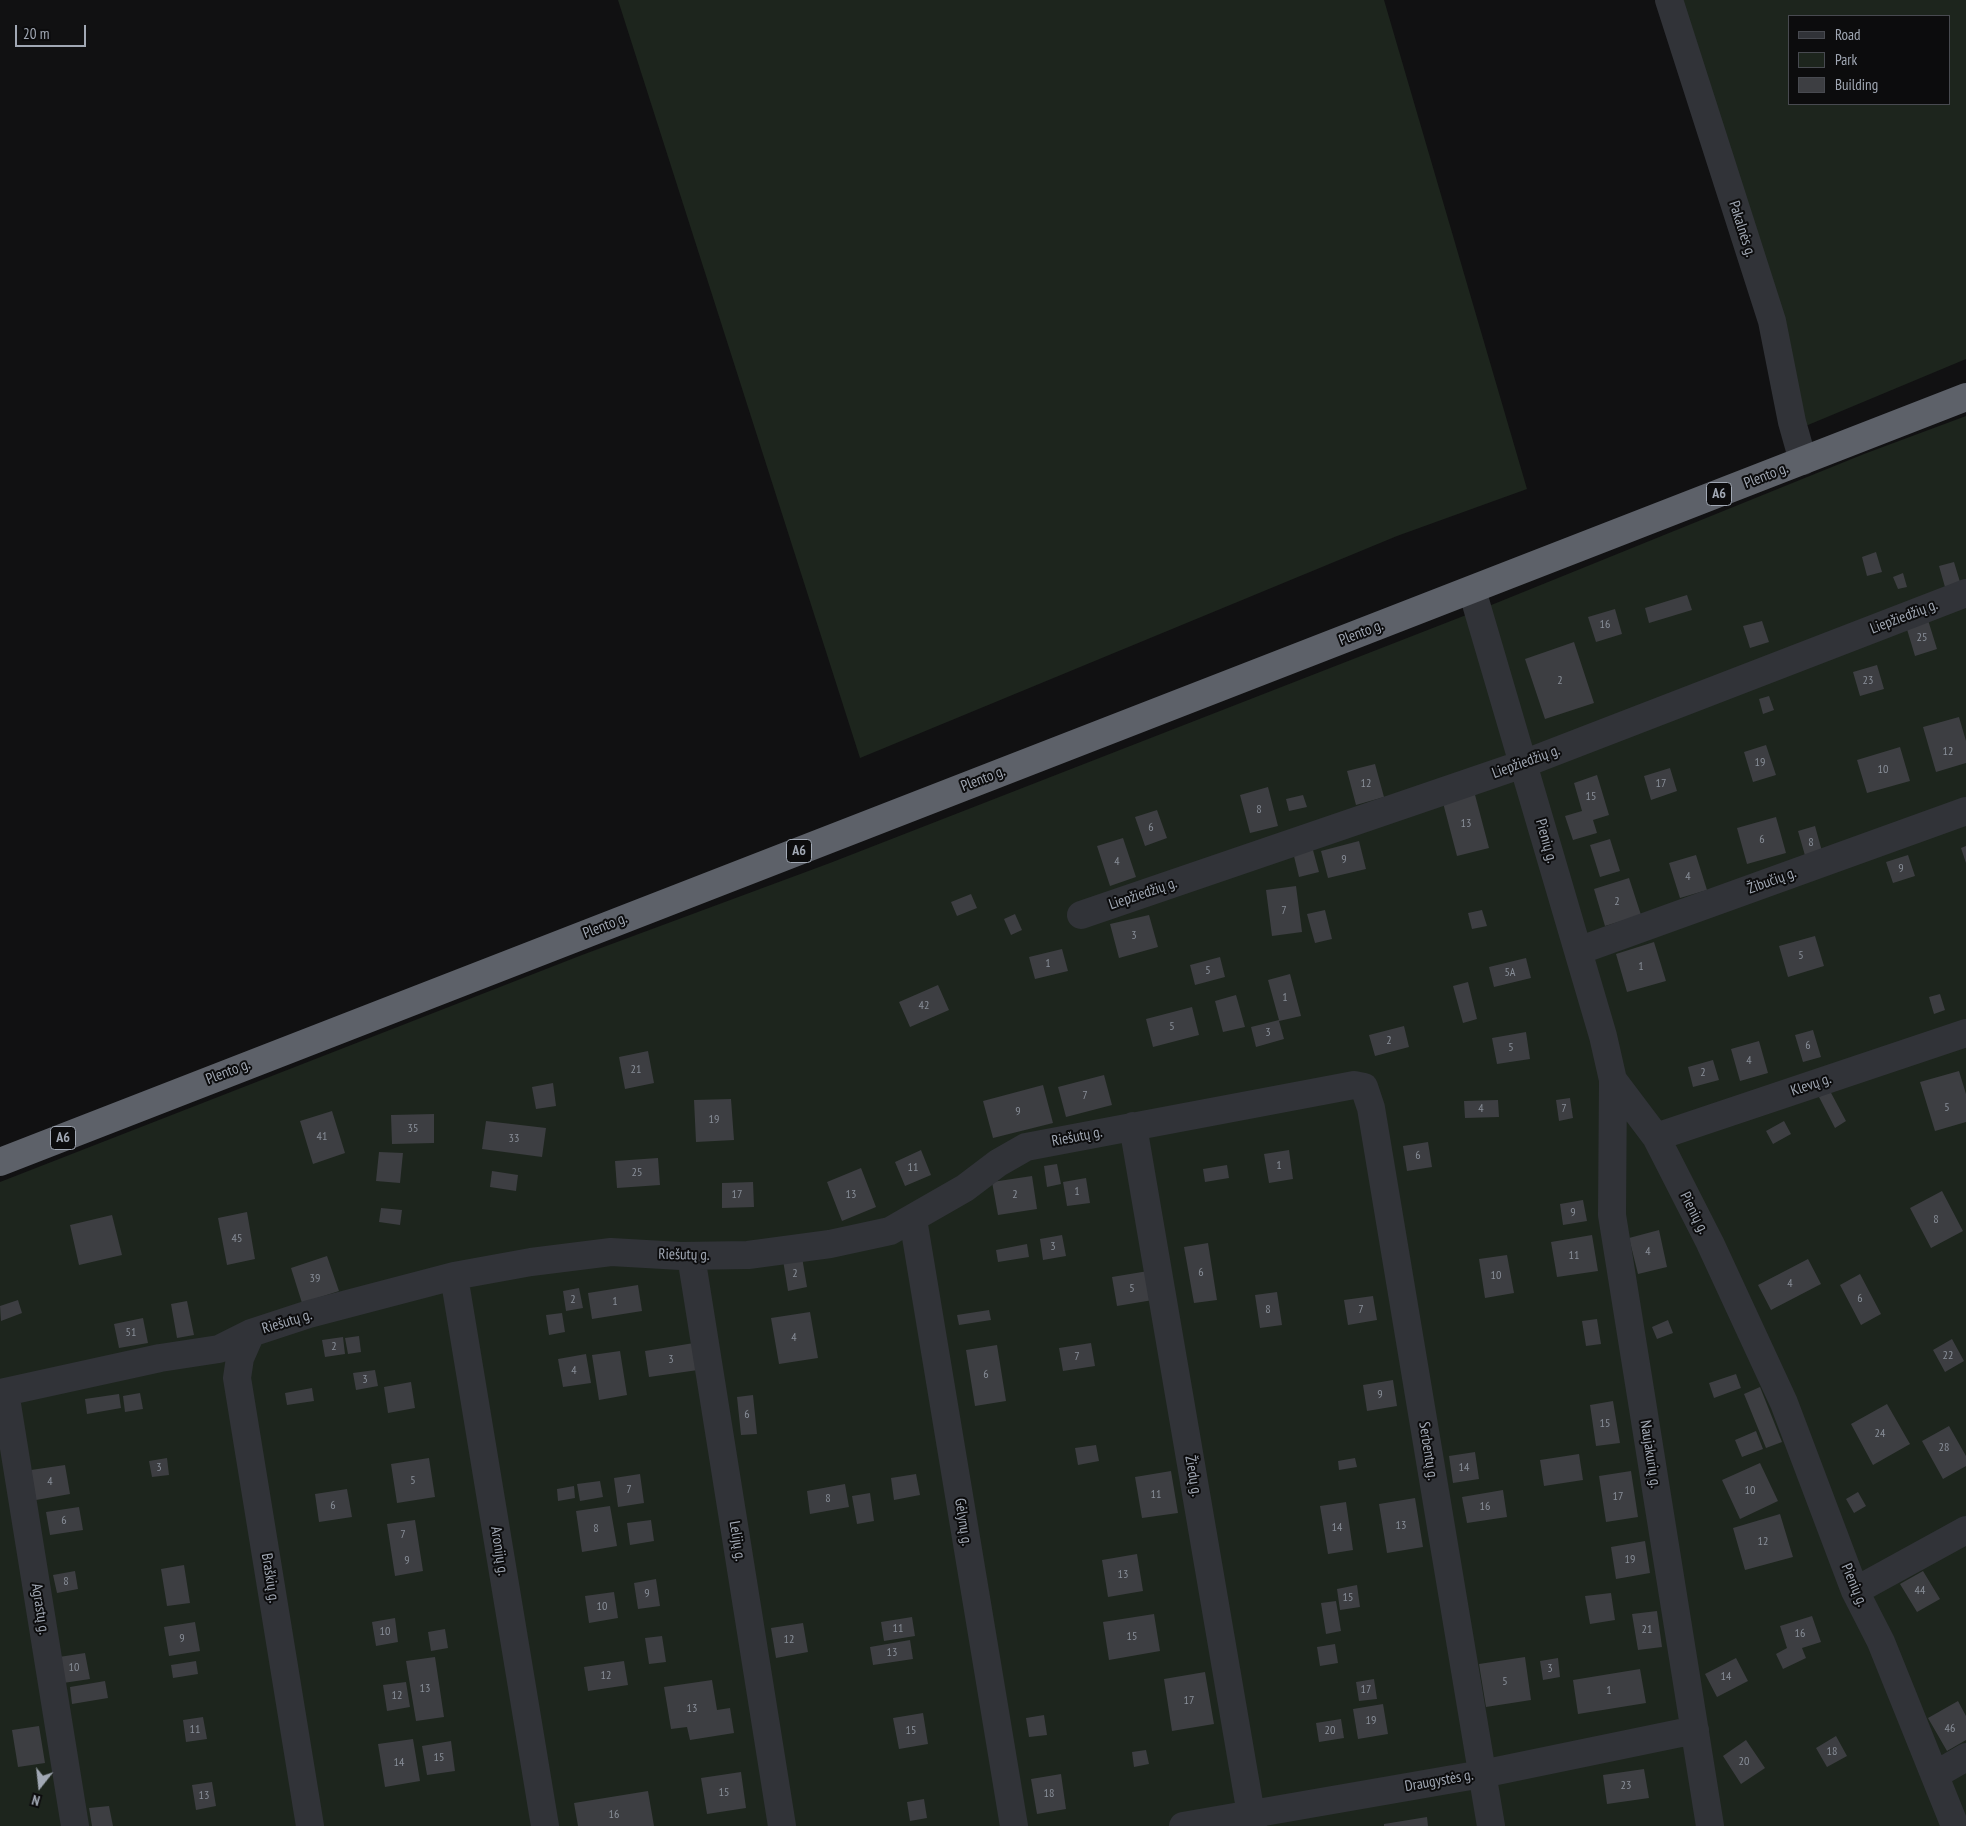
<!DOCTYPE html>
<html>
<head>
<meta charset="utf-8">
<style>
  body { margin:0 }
  #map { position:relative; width:1966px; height:1826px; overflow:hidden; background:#111112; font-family:"PT Sans Narrow",sans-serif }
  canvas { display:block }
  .legend { position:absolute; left:1788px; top:15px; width:162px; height:90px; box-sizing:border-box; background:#0c0c0d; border:1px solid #484a50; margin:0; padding:6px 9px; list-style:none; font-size:15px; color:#a1a8b4 }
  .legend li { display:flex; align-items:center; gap:10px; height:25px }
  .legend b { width:25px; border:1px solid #484a50 }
  .north { position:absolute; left:15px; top:1761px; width:50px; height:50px; -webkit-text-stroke:4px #0c0c0d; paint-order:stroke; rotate:196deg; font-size:14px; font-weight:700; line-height:20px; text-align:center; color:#a1a8b4 }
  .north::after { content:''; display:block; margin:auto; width:18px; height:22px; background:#a1a8b4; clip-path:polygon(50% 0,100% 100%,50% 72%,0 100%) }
  .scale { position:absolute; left:15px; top:25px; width:71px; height:22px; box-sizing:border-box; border:2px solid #a1a8b4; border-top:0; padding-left:6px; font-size:15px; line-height:18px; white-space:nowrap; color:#a1a8b4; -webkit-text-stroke:4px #0c0c0d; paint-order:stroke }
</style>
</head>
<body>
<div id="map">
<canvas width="1966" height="1826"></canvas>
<ul class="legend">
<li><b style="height:6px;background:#313338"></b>Road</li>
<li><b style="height:14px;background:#1d251d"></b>Park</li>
<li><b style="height:14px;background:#3d3e42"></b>Building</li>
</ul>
<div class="north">N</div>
<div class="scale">20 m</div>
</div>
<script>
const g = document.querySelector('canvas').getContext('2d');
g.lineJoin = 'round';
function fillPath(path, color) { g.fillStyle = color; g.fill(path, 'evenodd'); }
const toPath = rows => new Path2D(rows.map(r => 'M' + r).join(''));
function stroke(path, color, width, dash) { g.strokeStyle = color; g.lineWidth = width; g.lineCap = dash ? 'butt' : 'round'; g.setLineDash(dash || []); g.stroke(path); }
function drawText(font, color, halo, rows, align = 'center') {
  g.font = font + ' "PT Sans Narrow",sans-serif'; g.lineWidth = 4; g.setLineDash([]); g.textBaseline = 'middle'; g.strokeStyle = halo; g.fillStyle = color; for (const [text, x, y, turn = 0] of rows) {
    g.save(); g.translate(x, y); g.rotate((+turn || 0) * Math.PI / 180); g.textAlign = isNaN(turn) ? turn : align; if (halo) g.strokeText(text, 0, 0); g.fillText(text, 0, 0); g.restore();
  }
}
const green = toPath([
  [618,0,1384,0,1527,489,1397,536,860,758],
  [1665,0,1966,0,1966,359,1808,425,1792,422],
  [1790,16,1950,16,1950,104,1790,104],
  [1966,416,1966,1826,0,1826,0,1182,582,955,830,863,1479,610,1864,454]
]);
const building = toPath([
  [1876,552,1882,572,1867,576,1862,557],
  [1954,562,1960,582,1945,587,1939,566],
  [1903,573,1907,587,1898,589,1893,577],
  [1687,595,1692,610,1649,623,1645,608],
  [1615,609,1622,634,1596,642,1588,617],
  [1928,620,1937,649,1915,656,1906,626],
  [1762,621,1769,642,1750,648,1743,626],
  [1574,642,1594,703,1545,719,1525,659],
  [1877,665,1884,689,1860,696,1853,672],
  [1769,696,1774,710,1763,714,1759,699],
  [1959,717,1966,741,1966,763,1936,772,1923,727],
  [1766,745,1776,775,1753,782,1744,752],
  [1900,747,1910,781,1867,793,1857,760],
  [1375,764,1384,797,1356,805,1347,771],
  [1670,768,1677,791,1651,800,1644,776],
  [1597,775,1609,815,1593,820,1597,833,1573,840,1565,816,1582,811,1574,783],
  [1268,787,1278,826,1250,833,1240,795],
  [1474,791,1489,848,1457,856,1442,799],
  [1303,795,1307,807,1289,811,1286,799],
  [1157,810,1167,838,1145,846,1135,817],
  [1776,817,1786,853,1747,864,1737,828],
  [1815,826,1823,855,1806,859,1798,831],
  [1123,838,1136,877,1110,886,1097,846],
  [1610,839,1620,871,1600,877,1590,845],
  [1359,841,1366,869,1328,878,1321,851],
  [1311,843,1319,872,1299,877,1292,848],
  [1966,846,1966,863,1961,848],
  [1696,855,1707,890,1680,898,1669,863],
  [1908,855,1915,876,1893,883,1886,862],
  [1629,878,1641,915,1605,926,1594,889],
  [1296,886,1302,932,1272,936,1266,890],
  [971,894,977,908,957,916,951,902],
  [1325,910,1332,939,1315,943,1307,914],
  [1482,910,1487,926,1472,929,1468,913],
  [1015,914,1022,930,1011,935,1004,919],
  [1149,915,1158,947,1119,958,1110,924],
  [1815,936,1824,966,1788,977,1779,946],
  [1654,942,1666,981,1627,992,1616,954],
  [1062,949,1068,971,1035,979,1029,957],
  [1220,957,1225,977,1195,985,1190,965],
  [1526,958,1531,978,1494,987,1489,967],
  [1290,974,1301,1016,1279,1021,1284,1039,1256,1047,1251,1027,1279,1020,1268,980],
  [1468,982,1477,1019,1463,1023,1453,986],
  [938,985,949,1010,910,1027,899,1002],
  [1940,994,1945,1010,1934,1014,1929,997],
  [1236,995,1245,1027,1223,1032,1215,1001],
  [1192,1007,1199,1035,1153,1047,1146,1019],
  [1404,1026,1409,1047,1375,1056,1369,1035],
  [1813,1030,1821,1057,1803,1062,1795,1035],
  [1526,1032,1530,1059,1497,1064,1492,1038],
  [1759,1041,1768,1073,1740,1081,1731,1049],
  [648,1051,654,1083,625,1089,619,1057],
  [1713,1060,1719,1080,1693,1087,1688,1067],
  [1959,1071,1966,1094,1966,1122,1935,1131,1920,1082],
  [1104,1075,1112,1105,1066,1117,1058,1087],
  [553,1083,556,1106,536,1109,532,1087],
  [1043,1085,1053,1123,993,1138,983,1101],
  [1830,1091,1846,1121,1835,1128,1819,1097],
  [1570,1098,1573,1118,1559,1121,1556,1100],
  [731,1099,734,1140,696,1142,694,1100],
  [1498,1100,1499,1117,1465,1118,1464,1101],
  [332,1111,345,1153,313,1164,300,1121],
  [434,1114,434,1143,392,1144,391,1115],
  [486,1121,546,1128,542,1157,482,1149],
  [1784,1121,1791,1134,1773,1144,1766,1131],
  [1428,1142,1432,1167,1407,1171,1403,1146],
  [921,1150,931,1175,905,1186,895,1162],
  [1289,1150,1293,1179,1269,1183,1264,1154],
  [379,1152,403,1153,400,1183,376,1181],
  [658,1158,660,1185,617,1188,615,1161],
  [1057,1164,1061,1184,1047,1187,1044,1166],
  [1227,1165,1229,1178,1205,1182,1203,1169],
  [861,1168,876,1207,842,1221,827,1182],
  [492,1171,518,1175,516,1191,490,1187],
  [1032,1176,1037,1209,998,1215,992,1182],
  [1086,1178,1090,1203,1067,1206,1063,1182],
  [753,1182,754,1207,722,1208,722,1183],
  [1942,1191,1963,1231,1931,1248,1910,1208],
  [1583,1200,1587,1221,1563,1225,1560,1204],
  [381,1208,402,1210,400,1225,379,1222],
  [247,1212,255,1259,227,1265,218,1218],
  [112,1215,122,1255,79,1265,70,1225],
  [1659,1230,1667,1267,1638,1274,1629,1238],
  [1062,1235,1066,1256,1043,1260,1040,1239],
  [1592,1235,1598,1271,1557,1277,1551,1242],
  [1208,1243,1217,1300,1194,1303,1184,1247],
  [1027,1244,1029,1257,998,1262,996,1250],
  [1507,1255,1514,1293,1485,1298,1479,1259],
  [327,1256,339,1291,302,1303,291,1268],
  [802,1257,807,1287,788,1291,783,1260],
  [1808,1259,1821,1284,1771,1310,1758,1285],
  [1148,1271,1153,1300,1117,1306,1112,1277],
  [1860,1274,1881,1314,1861,1325,1840,1285],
  [638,1285,642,1311,592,1319,588,1293],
  [579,1288,583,1308,566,1311,563,1291],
  [1277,1292,1282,1325,1260,1328,1255,1295],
  [1373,1296,1377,1320,1348,1325,1344,1300],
  [18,1300,22,1313,1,1321,0,1306],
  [187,1301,194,1335,177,1338,171,1304],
  [989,1310,991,1320,959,1325,957,1315],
  [810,1312,818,1358,779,1364,771,1318],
  [562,1313,565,1332,549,1335,546,1315],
  [143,1318,148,1343,119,1348,114,1324],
  [1597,1319,1601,1344,1586,1346,1582,1321],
  [1668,1320,1673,1333,1657,1339,1652,1327],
  [359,1336,361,1352,348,1354,345,1338],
  [343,1337,345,1354,325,1357,322,1340],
  [1952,1339,1964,1361,1945,1372,1933,1350],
  [694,1343,698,1370,649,1377,645,1351],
  [1091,1343,1095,1366,1063,1371,1059,1348],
  [997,1345,1006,1401,975,1406,966,1350],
  [620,1351,627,1395,599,1400,592,1355],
  [586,1354,591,1383,563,1387,558,1359],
  [375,1370,378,1386,356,1390,353,1373],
  [1736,1374,1741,1388,1714,1398,1709,1383],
  [1393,1380,1397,1406,1367,1411,1363,1385],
  [411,1382,415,1408,388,1413,384,1387],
  [1760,1387,1782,1442,1766,1448,1744,1394],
  [312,1388,314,1401,287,1405,285,1393],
  [140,1393,143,1409,125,1412,123,1396],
  [119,1394,121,1408,87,1414,85,1399],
  [753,1395,757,1434,741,1435,737,1397],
  [1613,1401,1620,1443,1596,1446,1590,1405],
  [1887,1404,1910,1444,1873,1465,1851,1424],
  [1949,1426,1966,1456,1966,1466,1943,1479,1922,1441],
  [1756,1431,1763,1449,1742,1457,1735,1440],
  [1096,1445,1099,1461,1078,1465,1075,1448],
  [1475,1452,1479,1479,1453,1483,1449,1456],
  [1579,1454,1583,1480,1544,1486,1540,1460],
  [167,1458,169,1475,152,1477,149,1461],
  [429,1458,435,1497,397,1503,391,1464],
  [1355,1458,1357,1467,1339,1470,1338,1461],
  [1760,1463,1778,1501,1740,1519,1722,1480],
  [65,1465,70,1494,36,1500,31,1470],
  [1171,1471,1178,1513,1142,1518,1135,1477],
  [1631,1471,1638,1517,1606,1522,1599,1476],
  [640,1474,644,1503,618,1507,614,1478],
  [916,1474,920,1495,894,1500,891,1478],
  [600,1481,603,1497,580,1501,577,1484],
  [845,1484,849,1507,810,1514,807,1491],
  [574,1486,575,1498,558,1501,557,1489],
  [347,1489,352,1517,319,1522,315,1494],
  [1503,1490,1507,1517,1467,1523,1462,1497],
  [1858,1492,1866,1506,1854,1513,1846,1499],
  [870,1493,874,1521,857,1524,852,1496],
  [1415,1498,1423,1547,1387,1553,1379,1504],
  [1346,1502,1353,1550,1328,1554,1320,1506],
  [610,1506,617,1546,582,1552,576,1511],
  [79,1507,83,1530,50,1535,46,1512],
  [1780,1514,1793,1557,1745,1570,1733,1528],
  [415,1520,423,1571,395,1576,387,1524],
  [651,1520,654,1541,630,1545,627,1523],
  [1645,1541,1650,1573,1616,1579,1611,1547],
  [1137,1554,1143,1591,1108,1597,1102,1560],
  [184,1565,190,1603,167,1606,161,1569],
  [75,1571,78,1589,57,1593,53,1575],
  [1923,1571,1940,1599,1917,1612,1900,1584],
  [656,1579,660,1606,638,1609,634,1583],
  [1357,1585,1360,1607,1340,1610,1337,1589],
  [614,1592,618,1618,589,1623,585,1596],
  [1611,1593,1615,1620,1590,1624,1585,1596],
  [1336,1601,1341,1631,1326,1634,1321,1603],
  [1657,1611,1662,1647,1638,1650,1632,1614],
  [1154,1614,1160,1651,1109,1660,1103,1622],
  [1812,1616,1821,1642,1802,1648,1806,1658,1783,1669,1776,1654,1787,1648,1780,1626],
  [912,1617,915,1636,884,1641,881,1622],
  [395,1618,398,1642,376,1646,372,1622],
  [195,1622,200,1651,169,1656,164,1627],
  [803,1623,808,1652,776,1658,771,1628],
  [445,1629,448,1648,431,1651,428,1632],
  [662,1636,666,1662,649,1664,645,1638],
  [910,1640,913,1659,873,1665,870,1647],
  [1335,1644,1338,1663,1320,1666,1317,1647],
  [85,1653,90,1679,63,1683,59,1657],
  [435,1657,444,1717,416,1721,406,1661],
  [1525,1657,1531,1700,1486,1707,1479,1664],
  [1558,1658,1560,1677,1543,1680,1540,1661],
  [1736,1658,1748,1681,1717,1697,1705,1674],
  [196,1661,198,1674,173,1678,171,1665],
  [624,1661,628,1685,588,1691,584,1667],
  [1640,1669,1646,1703,1578,1714,1573,1680],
  [1205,1672,1214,1724,1172,1731,1164,1679],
  [1374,1679,1377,1699,1359,1701,1356,1682],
  [712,1680,717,1710,730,1708,734,1733,690,1740,687,1727,671,1729,664,1687],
  [105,1681,108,1698,72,1704,70,1687],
  [406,1682,410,1707,387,1711,383,1685],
  [1958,1701,1966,1716,1966,1740,1947,1751,1928,1718],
  [1383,1704,1388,1734,1358,1739,1353,1709],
  [923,1713,928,1744,899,1749,893,1718],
  [1044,1715,1047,1735,1029,1737,1026,1718],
  [203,1717,207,1739,186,1742,183,1720],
  [1341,1719,1344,1738,1319,1742,1316,1723],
  [39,1726,45,1763,18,1767,12,1730],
  [1836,1736,1847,1756,1827,1767,1816,1748],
  [413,1739,420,1781,385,1787,378,1744],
  [1746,1740,1765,1768,1741,1784,1723,1756],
  [451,1741,455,1771,427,1775,422,1746],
  [1146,1750,1149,1764,1134,1767,1132,1752],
  [1644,1769,1649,1798,1607,1804,1603,1775],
  [741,1772,746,1808,707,1814,701,1778],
  [1061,1774,1066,1809,1037,1814,1031,1779],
  [212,1782,216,1806,196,1810,192,1785],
  [648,1791,654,1826,578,1826,574,1803],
  [924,1799,927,1818,910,1821,907,1802],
  [109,1806,113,1826,92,1826,89,1808],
  [1427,1817,1428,1826,1384,1826,1384,1824]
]);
const street = toPath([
  [1669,0,1772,321,1792,422,1803,461],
  [1472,590,1603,1036,1613,1080,1656,1137,1710,1243,1784,1403,1855,1591,1881,1642,1955,1826],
  [1081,915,1523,764,1966,593],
  [1578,951,1966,811],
  [1613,1080,1612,1215,1710,1826],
  [1133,1126,1253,1826],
  [1656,1137,1966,1033],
  [913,1219,1014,1826],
  [691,1256,782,1826],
  [454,1276,545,1826],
  [251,1333,240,1358,237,1378,310,1826],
  [5,1392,75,1826],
  [0,1393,160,1358,219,1349,251,1333,309,1314,454,1276,531,1262,611,1252,681,1256,748,1255,830,1244,890,1231,965,1188,998,1163,1026,1147,1354,1085,1364,1087,1371,1108,1491,1826],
  [1855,1591,1966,1530],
  [1935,1775,1966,1757],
  [1183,1826,1482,1774,1695,1730]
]);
const highway = toPath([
  [0,1162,1966,397]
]);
const numberNames = [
  ["16",1605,625],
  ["25",1922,638],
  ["2",1560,681],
  ["23",1868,681],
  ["12",1948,752],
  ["19",1760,763],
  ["10",1883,770],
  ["12",1366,784],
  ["17",1661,784],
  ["15",1591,797],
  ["8",1259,810],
  ["13",1466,824],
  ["6",1151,828],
  ["6",1762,840],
  ["8",1811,843],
  ["9",1344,860],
  ["4",1117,862],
  ["9",1901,869],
  ["4",1688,877],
  ["2",1617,902],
  ["7",1284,911],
  ["3",1134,936],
  ["5",1801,956],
  ["1",1048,964],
  ["1",1641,967],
  ["5",1208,971],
  ["5A",1510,973],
  ["1",1285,998],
  ["42",924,1006],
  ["5",1172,1027],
  ["3",1268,1033],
  ["2",1389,1041],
  ["6",1808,1046],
  ["5",1511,1048],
  ["4",1749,1061],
  ["21",636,1070],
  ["2",1703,1073],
  ["7",1085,1096],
  ["5",1947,1108],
  ["4",1481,1109],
  ["7",1564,1109],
  ["9",1018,1112],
  ["19",714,1120],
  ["35",413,1129],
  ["41",322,1137],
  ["33",514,1139],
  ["6",1418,1156],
  ["1",1279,1166],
  ["11",913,1168],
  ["25",637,1173],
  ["1",1077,1192],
  ["17",737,1195],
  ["13",851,1195],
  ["2",1015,1195],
  ["9",1573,1213],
  ["8",1936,1220],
  ["45",237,1239],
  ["3",1053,1247],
  ["4",1648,1252],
  ["11",1574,1256],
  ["6",1201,1273],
  ["2",795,1274],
  ["10",1496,1276],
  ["39",315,1279],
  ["4",1790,1284],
  ["5",1132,1289],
  ["6",1860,1299],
  ["2",573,1300],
  ["1",615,1302],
  ["8",1268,1310],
  ["7",1361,1310],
  ["51",131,1333],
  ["4",794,1338],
  ["2",334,1347],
  ["22",1948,1356],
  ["7",1077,1357],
  ["3",671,1360],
  ["4",574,1371],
  ["6",986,1375],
  ["3",365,1380],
  ["9",1380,1395],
  ["6",747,1415],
  ["15",1605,1424],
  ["24",1880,1434],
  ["28",1944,1448],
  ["3",159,1468],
  ["14",1464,1468],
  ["5",413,1481],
  ["4",50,1482],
  ["7",629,1490],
  ["10",1750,1491],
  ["11",1156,1495],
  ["17",1618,1497],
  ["8",828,1499],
  ["6",333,1506],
  ["16",1485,1507],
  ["6",64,1521],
  ["13",1401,1526],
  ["14",1337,1528],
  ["8",596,1529],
  ["7",403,1535],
  ["12",1763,1542],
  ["19",1630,1560],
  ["9",407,1561],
  ["13",1123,1575],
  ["8",66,1582],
  ["44",1920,1591],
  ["9",647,1594],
  ["15",1348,1598],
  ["10",602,1607],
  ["11",898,1629],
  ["21",1647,1630],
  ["10",385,1632],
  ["16",1800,1634],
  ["15",1132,1637],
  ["9",182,1639],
  ["12",789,1640],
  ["13",892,1653],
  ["10",74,1668],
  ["3",1550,1669],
  ["12",606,1676],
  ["14",1726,1677],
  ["5",1505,1682],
  ["13",425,1689],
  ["17",1366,1690],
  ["1",1609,1691],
  ["12",397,1696],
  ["17",1189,1701],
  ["13",692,1709],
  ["19",1371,1721],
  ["46",1950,1729],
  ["11",195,1730],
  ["15",911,1731],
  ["20",1330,1731],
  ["18",1832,1752],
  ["15",439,1758],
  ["20",1744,1762],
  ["14",399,1763],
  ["23",1626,1786],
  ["15",724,1793],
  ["18",1049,1794],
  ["13",204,1796],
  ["16",614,1815]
];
const shields = [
  [1719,494,25],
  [799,851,25],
  [63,1138,25]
];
const shieldNames = [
  ["A6",1719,494],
  ["A6",799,851],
  ["A6",63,1138]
];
const streetNames = [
  ["Pakalnės g.",1742,229,72],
  ["Plento g.",1766,476,-21],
  ["Liepžiedžių g.",1904,617,-21],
  ["Plento g.",1361,633,-21],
  ["Liepžiedžių g.",1526,762,-20],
  ["Plento g.",983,779,-21],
  ["Pienių g.",1546,841,74],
  ["Žibučių g.",1772,881,-20],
  ["Liepžiedžių g.",1143,894,-19],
  ["Plento g.",605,926,-21],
  ["Plento g.",228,1072,-21],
  ["Klevų g.",1811,1085,-19],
  ["Riešutų g.",1077,1137,-11],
  ["Pienių g.",1694,1213,63],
  ["Riešutų g.",684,1255,1],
  ["Riešutų g.",287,1322,-17],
  ["Serbentų g.",1428,1451,81],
  ["Naujakurių g.",1650,1454,81],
  ["Žiedų g.",1193,1476,80],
  ["Gėlynų g.",963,1522,81],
  ["Lelijų g.",737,1541,81],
  ["Aronijų g.",499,1551,81],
  ["Braškių g.",270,1578,81],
  ["Pienių g.",1854,1585,67],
  ["Agrastų g.",40,1609,81],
  ["Draugystės g.",1439,1781,-10]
];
fillPath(green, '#1d251d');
fillPath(building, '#3d3e42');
stroke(street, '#313338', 28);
stroke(highway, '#5d6169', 28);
drawText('12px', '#888e98', null, numberNames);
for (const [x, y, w] of shields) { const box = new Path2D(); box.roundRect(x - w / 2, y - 11.5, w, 23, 4); g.fillStyle = '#0c0c0d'; g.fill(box); stroke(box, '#a1a8b4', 1); }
drawText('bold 14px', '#a1a8b4', null, shieldNames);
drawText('15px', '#a1a8b4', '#0c0c0d', streetNames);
</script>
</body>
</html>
